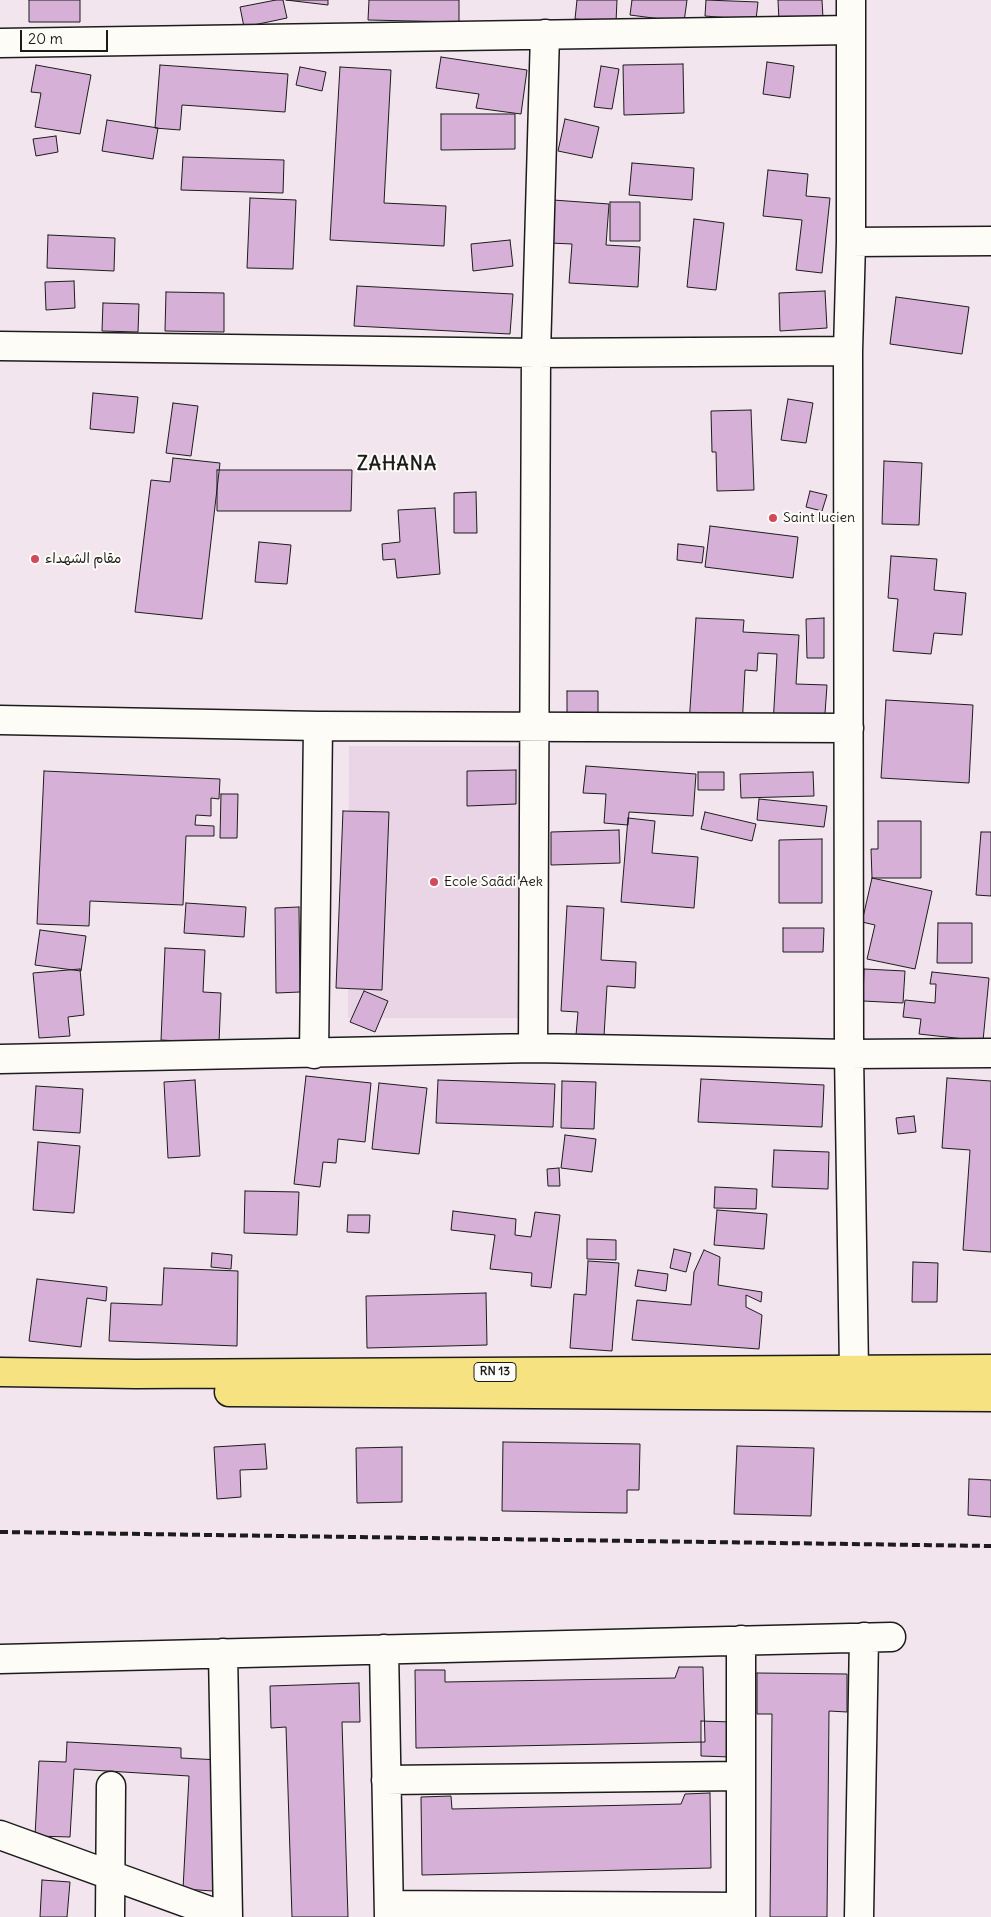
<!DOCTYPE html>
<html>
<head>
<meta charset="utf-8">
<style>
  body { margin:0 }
  #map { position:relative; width:991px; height:1917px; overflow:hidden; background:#f2e5ee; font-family:Delius,sans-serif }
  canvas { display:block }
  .scale { position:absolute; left:20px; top:30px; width:88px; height:22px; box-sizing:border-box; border:2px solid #1c1c1c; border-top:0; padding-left:6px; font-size:15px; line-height:18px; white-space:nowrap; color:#1c1c1c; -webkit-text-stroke:4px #fdfcf7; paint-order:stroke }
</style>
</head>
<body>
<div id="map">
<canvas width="991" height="1917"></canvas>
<div class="scale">20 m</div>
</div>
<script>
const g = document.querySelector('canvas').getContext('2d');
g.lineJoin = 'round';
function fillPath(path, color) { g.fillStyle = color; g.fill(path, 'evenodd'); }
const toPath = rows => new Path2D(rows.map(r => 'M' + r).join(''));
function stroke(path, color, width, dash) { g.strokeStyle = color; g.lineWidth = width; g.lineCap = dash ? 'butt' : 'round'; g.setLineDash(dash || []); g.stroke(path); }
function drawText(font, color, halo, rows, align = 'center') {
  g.font = font + ' Delius,"Playpen Sans Arabic",sans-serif'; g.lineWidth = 4; g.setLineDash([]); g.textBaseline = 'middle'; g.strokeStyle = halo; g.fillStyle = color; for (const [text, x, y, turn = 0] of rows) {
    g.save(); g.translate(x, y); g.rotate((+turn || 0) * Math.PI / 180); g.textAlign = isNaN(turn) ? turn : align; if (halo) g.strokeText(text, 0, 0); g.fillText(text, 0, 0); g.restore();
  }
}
const built = toPath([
  [349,746,520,746,518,1018,348,1018]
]);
const building = toPath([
  [29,0,80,0,80,22,29,22,29,0],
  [276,0,283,0,287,18,244,27,240,7,276,0],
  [286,0,328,0,328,5,286,0],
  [369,0,459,0,459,22,368,20,369,0],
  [577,0,617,0,616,22,575,19,577,0],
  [632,0,687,0,684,22,630,15,632,0],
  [706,0,758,2,756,20,705,16,706,0],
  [778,0,822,0,823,18,779,21,778,0],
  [441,57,527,70,521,114,476,108,479,94,436,88,441,57],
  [767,62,794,66,790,98,763,94,767,62],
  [683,64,684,113,624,115,623,65,683,64],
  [36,65,91,75,80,134,35,127,41,93,31,92,36,65],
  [160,65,288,74,285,112,182,105,180,130,155,128,160,65],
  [601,66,619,69,612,109,594,107,601,66],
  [300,67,326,72,322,91,296,85,300,67],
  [340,67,391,70,384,203,446,206,444,246,330,240,340,67],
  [441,114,515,114,515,149,441,150,441,114],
  [565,119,599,127,592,158,558,151,565,119],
  [107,120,158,128,153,159,102,151,107,120],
  [56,136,58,152,36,156,33,139,56,136],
  [183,157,284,160,283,193,181,190,183,157],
  [632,163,694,168,692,200,629,195,632,163],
  [768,170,808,174,806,196,830,198,822,273,796,270,802,220,763,216,768,170],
  [250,198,296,200,293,269,247,268,250,198],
  [553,200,609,204,606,245,640,247,638,287,569,283,572,244,550,243,553,200],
  [610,202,640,202,640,241,610,241,610,202],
  [694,219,724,223,716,290,687,287,694,219],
  [48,235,115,238,114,271,47,268,48,235],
  [510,240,513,266,473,271,471,244,510,240],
  [74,281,75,308,46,310,45,282,74,281],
  [357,286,513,294,510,334,354,326,357,286],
  [825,291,827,328,780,331,779,293,825,291],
  [166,292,224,293,224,332,165,331,166,292],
  [896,297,969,307,962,354,890,344,896,297],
  [103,303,139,304,138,332,102,331,103,303],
  [93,393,138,397,134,433,90,429,93,393],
  [788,399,813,403,806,443,781,440,788,399],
  [173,403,198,406,191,456,166,453,173,403],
  [751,410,754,490,717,491,716,452,712,452,711,411,751,410],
  [173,458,220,463,202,619,135,612,151,480,170,482,173,458],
  [884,461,922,463,919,525,882,524,884,461],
  [217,470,352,470,351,511,217,511,217,470],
  [810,491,827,495,822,511,806,507,810,491],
  [476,492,477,533,454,533,454,493,476,492],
  [435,508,440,574,397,578,395,559,383,560,382,544,400,542,398,510,435,508],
  [710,526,798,537,793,578,705,567,710,526],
  [259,542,291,545,287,584,255,582,259,542],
  [678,544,704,547,702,563,677,560,678,544],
  [891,556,937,559,934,590,966,593,962,635,934,633,931,654,893,651,898,599,888,598,891,556],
  [696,618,744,620,743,632,799,635,796,684,827,685,824,728,773,725,777,654,758,653,757,671,745,670,742,728,689,724,696,618],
  [824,618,824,658,807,658,806,619,824,618],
  [567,691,598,691,598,718,567,718,567,691],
  [886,700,973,705,969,783,881,778,886,700],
  [586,766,696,774,693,816,629,812,628,825,604,823,606,794,583,793,586,766],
  [516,770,516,804,467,806,467,771,516,770],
  [44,771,220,779,219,799,211,798,211,816,196,815,195,825,214,826,214,836,186,836,183,905,90,901,89,926,37,924,44,771],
  [698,772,724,772,724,790,698,790,698,772],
  [813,772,814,796,741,798,740,774,813,772],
  [221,794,238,794,237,838,220,838,221,794],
  [759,799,827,806,824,827,757,820,759,799],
  [343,811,389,812,382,990,336,988,343,811],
  [705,812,756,824,752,841,701,829,705,812],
  [628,818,655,821,652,853,698,857,694,908,621,902,628,818],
  [878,821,921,821,921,878,872,878,871,849,878,849,878,821],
  [619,830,620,863,551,865,551,832,619,830],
  [981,832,991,832,991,896,976,895,981,832],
  [822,839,822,903,779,903,779,840,822,839],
  [872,878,932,891,915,969,867,959,875,925,862,922,872,878],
  [186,903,246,907,244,937,184,933,186,903],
  [567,906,604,908,601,960,636,962,635,988,607,986,604,1036,576,1035,578,1012,561,1011,567,906],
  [299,907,300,992,276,993,275,908,299,907],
  [938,923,972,923,972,963,937,963,938,923],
  [783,928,824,928,823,952,783,952,783,928],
  [40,930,86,936,81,971,35,965,40,930],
  [165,948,205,950,203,992,221,993,219,1043,161,1040,165,948],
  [80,969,84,1015,68,1017,70,1036,39,1038,33,973,80,969],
  [864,969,905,971,903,1003,863,1001,864,969],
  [932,972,989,978,983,1041,919,1034,921,1019,903,1017,905,1000,935,1003,936,984,930,984,932,972],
  [364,991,388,1001,375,1032,350,1022,364,991],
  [306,1076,371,1083,365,1142,338,1139,336,1163,323,1162,320,1187,294,1184,306,1076],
  [947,1078,991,1081,991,1252,963,1250,970,1150,942,1148,947,1078],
  [701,1079,824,1085,822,1127,698,1122,701,1079],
  [195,1080,200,1156,168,1158,164,1082,195,1080],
  [438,1080,555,1084,553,1127,436,1123,438,1080],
  [562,1081,596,1082,594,1129,561,1128,562,1081],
  [379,1083,427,1088,419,1154,372,1149,379,1083],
  [36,1086,83,1089,80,1133,33,1130,36,1086],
  [914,1116,916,1132,898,1134,896,1118,914,1116],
  [565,1135,596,1139,592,1172,561,1168,565,1135],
  [38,1142,80,1146,74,1213,33,1210,38,1142],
  [774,1150,829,1152,828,1189,772,1187,774,1150],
  [559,1168,560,1186,548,1186,547,1169,559,1168],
  [715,1187,757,1189,756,1209,714,1208,715,1187],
  [245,1191,299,1192,297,1235,244,1233,245,1191],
  [717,1210,767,1214,764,1249,714,1245,717,1210],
  [453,1211,516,1219,515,1235,531,1237,535,1212,560,1215,551,1288,531,1286,532,1273,490,1269,495,1235,451,1230,453,1211],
  [348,1215,370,1215,369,1233,347,1232,348,1215],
  [587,1239,616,1240,616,1260,587,1259,587,1239],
  [674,1249,691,1253,686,1272,670,1268,674,1249],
  [704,1250,720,1257,718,1285,762,1292,761,1302,746,1295,746,1307,762,1315,759,1349,632,1340,637,1300,691,1305,694,1272,704,1250],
  [212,1253,232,1255,231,1269,211,1267,212,1253],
  [588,1261,619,1263,612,1351,570,1348,574,1294,586,1295,588,1261],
  [913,1262,938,1263,937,1302,912,1302,913,1262],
  [164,1268,238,1271,237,1346,109,1341,111,1303,162,1305,164,1268],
  [638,1270,668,1274,666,1291,635,1286,638,1270],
  [37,1279,107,1287,106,1301,87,1298,81,1347,29,1341,37,1279],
  [486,1293,487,1345,367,1348,366,1296,486,1293],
  [503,1442,640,1444,639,1490,627,1490,627,1513,502,1511,503,1442],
  [265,1444,267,1469,240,1470,241,1497,217,1499,214,1447,265,1444],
  [737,1446,814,1448,811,1516,734,1514,737,1446],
  [402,1447,402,1502,357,1503,356,1448,402,1447],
  [969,1479,991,1480,991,1517,968,1515,969,1479],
  [679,1667,703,1667,705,1742,416,1748,415,1670,445,1670,445,1682,675,1678,679,1667],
  [757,1673,847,1674,847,1712,829,1711,827,1917,770,1917,772,1714,757,1714,757,1673],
  [359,1683,360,1722,342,1722,348,1917,292,1917,286,1727,271,1728,270,1686,359,1683],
  [701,1721,732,1722,731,1757,701,1756,701,1721],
  [67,1742,181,1748,181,1758,220,1760,213,1891,183,1889,189,1776,74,1769,70,1837,35,1836,39,1761,66,1762,67,1742],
  [710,1793,711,1868,422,1875,421,1797,451,1796,452,1809,681,1804,685,1794,710,1793],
  [42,1880,70,1882,67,1917,40,1917,42,1880]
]);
const minor = toPath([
  [851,0,851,242,848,351,849,1054,854,1370,852,1393],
  [545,34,536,353,848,351],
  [0,43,851,30],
  [851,242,991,241],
  [0,346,536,353,533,1048],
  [0,720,318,726,849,728],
  [314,1054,318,726],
  [0,1059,533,1048,849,1054,991,1053],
  [384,1649,389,1917],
  [223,1653,228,1917],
  [0,1659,891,1637],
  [386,1780,741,1776],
  [0,1835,226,1917],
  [389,1905,741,1907],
  [110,1917,111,1786],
  [741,1917,741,1640],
  [859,1917,864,1637]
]);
const highway = toPath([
  [0,1372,136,1374,991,1369],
  [229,1392,991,1397]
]);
const rail = toPath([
  [0,1532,991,1546]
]);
const markers = [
  [773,518,5,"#d1495b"],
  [35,559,5,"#d1495b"],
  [434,882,5,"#d1495b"]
];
const shields = [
  [495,1372,42]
];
const shieldNames = [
  ["RN 13",495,1372]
];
const poiNames = [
  ["Saint lucien",783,518],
  ["مقام الشهداء",45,559],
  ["Ecole Saãdi Aek",444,882]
];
const districtNames = [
  ["ZAHANA",397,465]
];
fillPath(built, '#ead5e7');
fillPath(building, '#d7b0d8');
stroke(building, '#1c1c1c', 1);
stroke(minor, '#1c1c1c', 31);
stroke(highway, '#1c1c1c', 31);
stroke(minor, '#fdfcf7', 28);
stroke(highway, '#f6e281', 28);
stroke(rail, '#1c1c1c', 4, [8, 4]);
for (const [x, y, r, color] of markers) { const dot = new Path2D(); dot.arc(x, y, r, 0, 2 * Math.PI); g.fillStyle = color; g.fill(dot); stroke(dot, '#fdfcf7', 2); }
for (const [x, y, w] of shields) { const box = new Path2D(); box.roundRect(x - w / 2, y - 9.5, w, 19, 4); g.fillStyle = '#fdfcf7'; g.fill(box); stroke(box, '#1c1c1c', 1); }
drawText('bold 12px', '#1c1c1c', null, shieldNames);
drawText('14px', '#1c1c1c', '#fdfcf7', poiNames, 'left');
g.letterSpacing = '1px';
drawText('bold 19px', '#1c1c1c', '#fdfcf7', districtNames);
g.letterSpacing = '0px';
</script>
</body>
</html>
